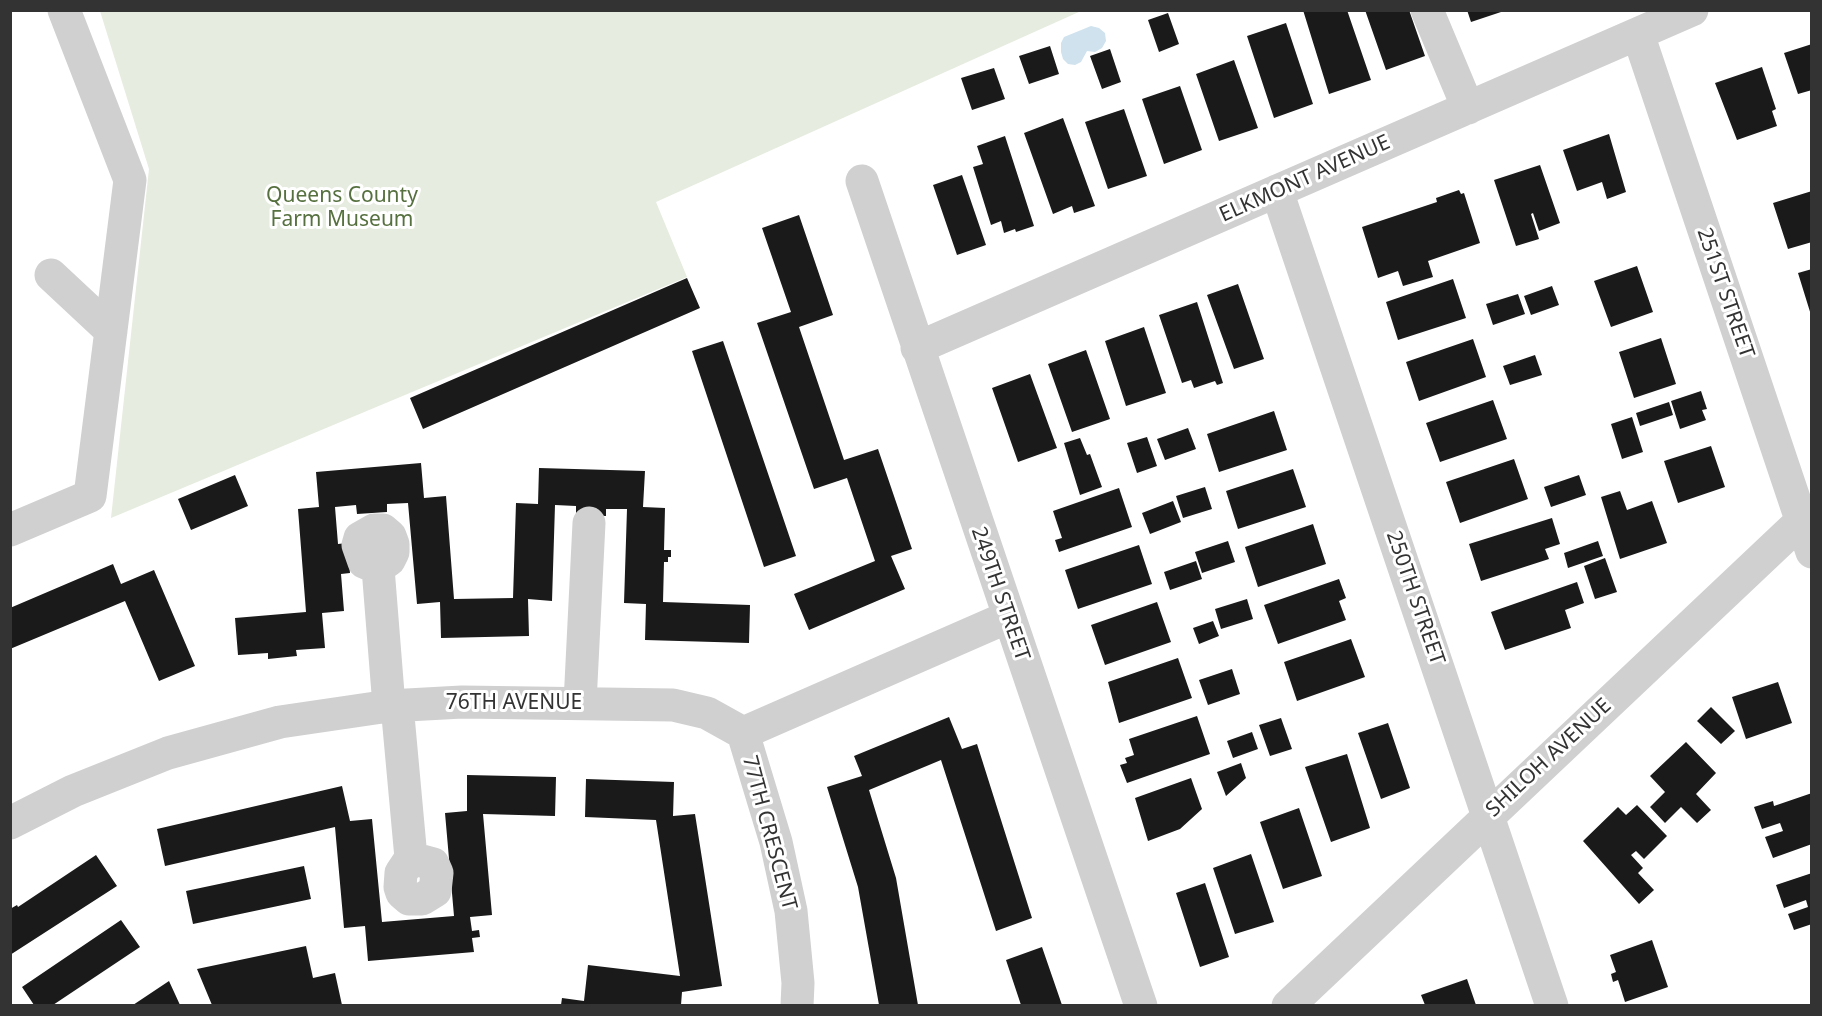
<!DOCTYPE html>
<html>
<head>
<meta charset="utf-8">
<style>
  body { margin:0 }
  #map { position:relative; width:1822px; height:1016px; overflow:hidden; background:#fff; font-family:"Noto Sans",sans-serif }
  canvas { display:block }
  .frame { position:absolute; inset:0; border:12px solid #333; pointer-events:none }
</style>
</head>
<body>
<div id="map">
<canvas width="1822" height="1016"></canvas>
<div class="frame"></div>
</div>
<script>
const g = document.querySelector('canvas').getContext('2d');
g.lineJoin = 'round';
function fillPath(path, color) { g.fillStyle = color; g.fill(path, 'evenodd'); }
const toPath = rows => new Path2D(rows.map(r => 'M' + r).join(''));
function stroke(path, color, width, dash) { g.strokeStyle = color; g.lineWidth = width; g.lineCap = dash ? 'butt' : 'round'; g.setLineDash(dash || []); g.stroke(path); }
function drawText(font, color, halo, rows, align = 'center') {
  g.font = font + ' "Noto Sans",sans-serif'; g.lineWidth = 6; g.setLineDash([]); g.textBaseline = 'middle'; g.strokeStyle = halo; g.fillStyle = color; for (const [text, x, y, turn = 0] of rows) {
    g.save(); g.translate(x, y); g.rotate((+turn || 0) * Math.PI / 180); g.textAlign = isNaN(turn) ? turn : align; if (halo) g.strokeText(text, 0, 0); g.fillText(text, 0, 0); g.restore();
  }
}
const green = toPath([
  [100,11,100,10,1081,11,656,202,687,277,111,518,149,169]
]);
const water = toPath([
  [1091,26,1099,28,1105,33,1106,41,1102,48,1095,52,1087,51,1081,62,1075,65,1068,64,1063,59,1061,52,1061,43,1064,37]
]);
const building = toPath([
  [1303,10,1347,10,1371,80,1329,94],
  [1365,10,1409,10,1425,56,1386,70],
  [1467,10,1504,10,1504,11,1471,22],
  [1168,13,1179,44,1159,52,1148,20],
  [1286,23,1313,104,1274,118,1247,36],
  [1812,44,1812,90,1798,94,1784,53],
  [1050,46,1059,74,1029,84,1019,56],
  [1110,49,1121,82,1102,89,1090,56],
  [1234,60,1258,128,1219,141,1196,74],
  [1762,67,1776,109,1772,111,1777,126,1737,140,1715,83],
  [994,68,1005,99,972,110,961,78],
  [1180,86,1202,150,1164,164,1142,99],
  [1124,109,1147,176,1108,189,1085,122],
  [1063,118,1095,206,1074,213,1072,206,1053,214,1024,133],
  [1609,134,1626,192,1607,199,1602,182,1577,191,1563,150],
  [1005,136,1034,226,1016,232,1015,229,1004,233,1001,221,991,225,973,167,983,164,977,146],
  [1540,165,1560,223,1539,231,1533,213,1531,214,1539,239,1516,246,1494,180],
  [962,175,986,245,957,255,933,185],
  [1459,190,1461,194,1464,193,1480,243,1428,261,1433,277,1403,286,1398,271,1378,278,1362,227,1437,202,1436,198],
  [1812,191,1812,242,1788,249,1773,203],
  [799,215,833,315,799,327,844,460,878,449,912,549,891,556,905,589,809,630,794,594,875,561,847,478,814,489,757,323,791,312,762,228],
  [1637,266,1653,312,1611,327,1594,281],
  [1812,269,1812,315,1811,315,1798,273],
  [687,278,700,308,423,429,410,398],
  [1453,279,1466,318,1398,340,1386,302],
  [1238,284,1264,359,1234,369,1207,295],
  [1552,286,1559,305,1531,315,1524,296],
  [1518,294,1525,314,1493,325,1486,304],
  [1197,302,1223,383,1217,385,1215,381,1194,388,1191,380,1182,383,1159,315],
  [1144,327,1166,393,1126,406,1105,341],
  [1661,338,1676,384,1634,398,1619,352],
  [1473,339,1486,377,1419,401,1406,362],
  [723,341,796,556,764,567,692,351],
  [1086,350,1110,419,1072,432,1048,364],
  [1535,355,1542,375,1510,385,1503,366],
  [1030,374,1057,448,1018,462,992,388],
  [1701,391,1707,409,1702,410,1706,420,1680,429,1671,401],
  [1493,400,1507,439,1440,462,1426,423],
  [1669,402,1673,415,1640,426,1636,413],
  [1274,411,1287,450,1219,472,1207,434],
  [1632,417,1643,452,1622,459,1611,424],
  [1188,428,1196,449,1165,460,1157,439],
  [1147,437,1157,466,1137,473,1127,443],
  [1080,438,1087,455,1090,454,1102,487,1080,495,1064,443],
  [1711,446,1725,487,1678,503,1664,461],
  [1514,459,1528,499,1460,523,1446,482],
  [421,463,424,498,446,496,454,599,513,598,516,503,538,504,539,468,645,471,643,507,665,508,664,550,671,550,671,557,668,557,668,562,664,562,663,602,750,605,749,643,645,640,646,604,624,603,627,509,606,509,606,516,576,515,576,506,555,505,552,601,528,599,529,636,441,638,440,602,417,604,408,503,387,504,387,512,357,514,356,505,335,507,338,544,347,543,350,573,341,574,344,611,322,613,325,648,296,650,297,656,268,659,268,653,238,655,235,618,306,612,298,509,319,507,316,472],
  [1293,469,1306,507,1238,529,1226,491],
  [235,475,248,506,191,530,178,499],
  [1579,475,1586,495,1551,507,1544,487],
  [1205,487,1212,509,1183,518,1176,496],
  [1119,488,1132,527,1059,552,1055,540,1062,538,1053,511],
  [1620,491,1627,510,1652,501,1667,543,1620,559,1601,497],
  [1173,501,1181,522,1150,534,1142,513],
  [1552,518,1560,544,1545,549,1549,559,1481,581,1469,544],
  [1313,524,1326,564,1258,587,1245,547],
  [1228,541,1235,562,1202,573,1195,552],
  [1598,541,1603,556,1568,568,1564,553],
  [1139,545,1152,584,1078,609,1065,570],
  [1605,558,1617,592,1595,599,1584,566],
  [1196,561,1202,579,1170,590,1164,572],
  [113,564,121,584,154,570,195,666,159,681,125,601,10,649,10,608],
  [1339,579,1346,598,1339,601,1346,620,1278,644,1264,605],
  [1577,582,1584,603,1565,610,1571,628,1505,650,1491,612],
  [1247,599,1253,619,1221,629,1215,609],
  [1157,602,1171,642,1105,665,1091,625],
  [1213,621,1219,636,1199,644,1193,628],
  [1351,639,1365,677,1297,701,1284,662],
  [1178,658,1192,698,1119,723,1108,682],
  [1232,669,1240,694,1208,705,1199,680],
  [1778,682,1792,723,1746,739,1732,697],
  [1711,707,1735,731,1721,744,1697,721],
  [1197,716,1210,754,1127,783,1120,765,1127,763,1125,758,1134,755,1129,739],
  [949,717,962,749,977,744,1032,918,996,931,941,760,869,790,896,878,918,1005,879,1005,858,887,827,787,862,776,854,756],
  [1281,718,1292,749,1270,756,1259,725],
  [1388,723,1410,788,1381,799,1358,733],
  [1252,732,1258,749,1233,758,1227,741],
  [1686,742,1716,773,1696,794,1711,810,1697,823,1681,807,1665,823,1650,807,1665,792,1650,776],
  [1347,754,1370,828,1331,842,1305,767],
  [1241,763,1246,778,1226,796,1217,772],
  [467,775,556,777,555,816,483,814,492,915,470,917,472,931,479,930,480,937,472,938,474,952,368,961,365,926,344,928,335,827,165,866,157,829,342,786,350,821,372,819,382,922,454,916,445,813,467,811],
  [1191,778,1202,809,1180,829,1148,841,1135,798],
  [586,779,674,782,673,816,695,814,722,986,682,992,681,1005,561,1005,562,998,584,1001,588,965,680,976,656,820,585,817],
  [1812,793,1812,844,1773,858,1765,837,1783,831,1780,823,1762,829,1754,807,1773,801,1774,806],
  [1637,805,1667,836,1644,859,1636,851,1631,855,1643,868,1638,873,1654,890,1639,904,1583,841,1618,807,1626,815],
  [1299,808,1322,876,1283,889,1260,822],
  [1251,854,1274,922,1235,934,1213,868],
  [96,855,117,886,10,955,10,909,17,905,18,907],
  [304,866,311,899,193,924,186,891],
  [1812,873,1812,924,1794,930,1788,914,1808,907,1806,900,1784,908,1776,885],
  [1205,883,1229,957,1200,967,1176,893],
  [121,920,140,947,53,1005,34,1005,22,987],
  [1652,940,1668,987,1625,1002,1618,980,1613,982,1611,974,1616,972,1610,955],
  [306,946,313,978,335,973,342,1005,212,1005,197,969],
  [1042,947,1062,1005,1021,1005,1006,960],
  [1467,979,1476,1005,1425,1005,1421,995],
  [169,981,180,1005,133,1005]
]);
const minor = toPath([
  [1427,10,1468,108],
  [1638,34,1812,552],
  [862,181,1141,1006],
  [1277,191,1552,1006],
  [51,275,111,331],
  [917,348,1692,10],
  [10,530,90,496,130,180,64,10],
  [378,568,389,560,393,552,393,544,390,536,383,530,374,530,360,538,358,545,364,562,378,568,389,706],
  [580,703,589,523],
  [397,705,411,858,401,873,400,887,402,893,409,899,422,899,435,891,437,873,433,864,411,858],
  [743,733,776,842,791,911,798,983,797,1006],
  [10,823,73,791,168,753,280,722,389,706,462,702,673,705,707,713,743,733,1008,617],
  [1288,1006,1812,511]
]);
const streetNames = [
  ["ELKMONT AVENUE",1305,179,-24],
  ["251ST STREET",1725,293,71],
  ["249TH STREET",1000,594,71],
  ["250TH STREET",1415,598,71],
  ["76TH AVENUE",514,703],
  ["SHILOH AVENUE",1549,758,-43],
  ["77TH CRESCENT",769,833,75]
];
const parkNames = [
  ["Queens County",342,196],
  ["Farm Museum",342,220]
];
fillPath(green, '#e6ecdf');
fillPath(water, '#cfe2ee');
fillPath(building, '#1a1a1a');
stroke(minor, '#d0d0d0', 33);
drawText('21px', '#333', '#fff', streetNames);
drawText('21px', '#56703f', '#fff', parkNames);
</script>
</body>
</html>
